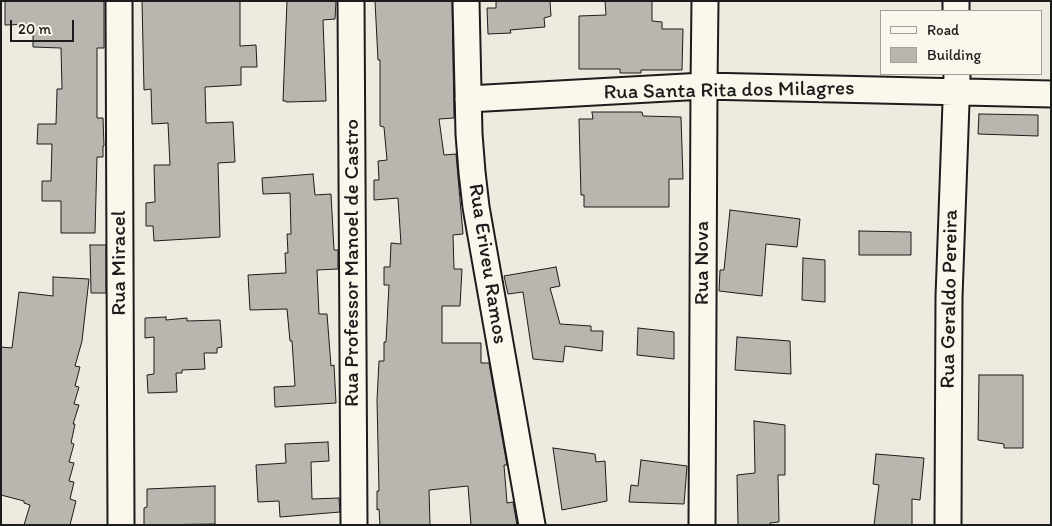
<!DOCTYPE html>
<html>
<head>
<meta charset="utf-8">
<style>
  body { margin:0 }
  #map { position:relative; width:1052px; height:526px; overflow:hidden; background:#eeeadf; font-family:Itim,sans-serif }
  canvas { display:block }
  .frame { position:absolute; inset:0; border:2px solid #1c1c1c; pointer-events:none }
  .legend { position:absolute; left:880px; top:10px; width:162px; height:65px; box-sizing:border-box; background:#fbf7ec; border:1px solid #a29f99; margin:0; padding:6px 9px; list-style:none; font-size:15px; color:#1c1c1c }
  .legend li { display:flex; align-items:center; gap:10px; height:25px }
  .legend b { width:25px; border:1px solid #a29f99 }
  .scale { position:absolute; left:10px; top:20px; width:64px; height:22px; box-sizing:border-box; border:2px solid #1c1c1c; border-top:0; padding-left:6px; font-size:15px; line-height:18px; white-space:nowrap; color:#1c1c1c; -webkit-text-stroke:4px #fbf7ec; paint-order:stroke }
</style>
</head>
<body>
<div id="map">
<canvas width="1052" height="526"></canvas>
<div class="frame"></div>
<ul class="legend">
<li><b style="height:6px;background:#fbf7ec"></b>Road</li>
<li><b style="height:14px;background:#b9b6af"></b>Building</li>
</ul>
<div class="scale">20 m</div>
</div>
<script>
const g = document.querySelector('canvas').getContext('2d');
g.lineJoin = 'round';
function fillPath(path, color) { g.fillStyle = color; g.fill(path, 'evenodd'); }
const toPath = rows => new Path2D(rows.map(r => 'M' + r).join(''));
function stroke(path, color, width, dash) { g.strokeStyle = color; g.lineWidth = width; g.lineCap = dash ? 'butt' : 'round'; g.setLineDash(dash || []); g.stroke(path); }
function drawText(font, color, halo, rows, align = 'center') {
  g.font = font + ' Itim,sans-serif'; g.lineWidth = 4; g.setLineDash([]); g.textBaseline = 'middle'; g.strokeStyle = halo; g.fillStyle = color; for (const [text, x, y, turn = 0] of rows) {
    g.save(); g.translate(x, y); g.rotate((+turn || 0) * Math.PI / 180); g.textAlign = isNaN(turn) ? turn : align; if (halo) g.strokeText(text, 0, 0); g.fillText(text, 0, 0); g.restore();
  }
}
const building = toPath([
  [5,1,104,1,104,48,97,48,97,118,103,118,104,146,103,146,103,157,97,157,95,233,61,233,61,201,42,201,42,181,51,181,52,144,37,144,38,124,56,124,57,89,62,89,61,48,33,47,33,24,5,25,5,1],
  [142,1,240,1,240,46,256,45,257,67,241,67,241,85,205,87,206,123,233,122,235,162,218,163,220,237,154,241,153,226,146,226,146,203,155,202,154,165,170,165,168,123,152,124,151,89,144,90,142,1],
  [287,1,336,1,335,19,323,20,326,101,286,102,286,101,283,101,287,1],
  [375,1,452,1,454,118,439,119,444,155,456,154,463,234,453,235,454,269,462,269,460,306,442,306,442,343,481,343,481,363,489,363,507,465,504,465,507,503,513,502,517,525,471,525,468,486,429,490,430,525,380,525,379,509,377,510,377,491,379,491,377,400,379,361,384,361,384,342,386,342,389,285,384,285,384,267,390,267,391,243,401,244,398,198,374,200,374,180,379,180,378,161,387,160,384,127,380,126,380,60,378,60,375,1],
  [496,1,550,1,551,16,544,18,545,27,510,30,511,33,488,34,487,8,496,8,496,1],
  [605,1,652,1,652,21,662,22,662,29,683,29,682,70,641,70,641,73,620,73,620,69,579,69,579,16,606,15,605,1],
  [592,112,642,112,643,116,681,117,683,179,669,179,669,207,584,207,584,195,581,195,579,119,593,119,592,112],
  [979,114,1038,115,1038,136,978,134,979,114],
  [313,174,315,195,331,194,334,250,338,250,338,269,317,270,319,314,327,314,331,366,334,365,336,403,275,407,274,387,295,386,292,341,290,341,287,309,250,310,248,275,286,273,285,253,288,253,287,234,291,234,290,193,263,194,262,178,313,174],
  [730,210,800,219,797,247,766,244,762,296,719,291,720,270,724,270,730,210],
  [859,231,911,232,911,255,859,255,859,231],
  [90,245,106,245,106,293,91,293,90,245],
  [803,258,825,260,825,302,802,300,803,258],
  [556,267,560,286,550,288,560,324,591,326,591,331,603,331,602,351,565,346,563,362,533,359,523,292,508,294,504,276,556,267],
  [53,277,89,279,82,341,75,366,80,367,75,386,79,387,74,404,79,405,73,424,75,424,71,443,74,444,69,462,74,463,69,481,74,482,70,499,76,501,70,525,24,525,30,505,24,503,24,501,1,495,1,347,12,348,19,292,53,296,53,277],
  [166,317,166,320,187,318,187,321,220,320,222,347,217,348,217,353,204,353,205,369,182,370,182,373,176,373,177,392,148,393,147,375,154,374,154,337,145,338,145,318,166,317],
  [638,328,674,332,674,359,637,355,638,328],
  [737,337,790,341,791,374,735,370,737,337],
  [979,375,1023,375,1023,448,1004,448,1004,444,978,440,979,375],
  [754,421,785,425,785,475,778,475,779,522,770,523,770,525,738,525,737,475,755,473,754,421],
  [328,442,329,461,311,462,312,499,339,498,340,512,280,517,279,501,258,502,256,465,286,463,285,444,328,442],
  [553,448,595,454,596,462,605,461,607,501,562,510,553,448],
  [876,454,924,458,920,500,912,499,912,525,874,525,879,485,873,484,876,454],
  [641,460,687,466,684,504,629,502,631,485,638,486,641,460],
  [215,486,215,524,144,525,144,508,147,507,147,489,215,486]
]);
const street = toPath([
  [119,1,121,525],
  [351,1,354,525],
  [466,1,469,134,472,172,476,207,532,525],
  [956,1,956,11],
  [468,99,704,86,1051,94],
  [702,525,704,86,705,1],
  [948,525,949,297,957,75]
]);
const streetNames = [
  ["Rua Santa Rita dos Milagres",729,91,-1],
  ["Rua Miracel",120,263,-90],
  ["Rua Professor Manoel de Castro",353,263,-90],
  ["Rua Nova",703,263,-90],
  ["Rua Eriveu Ramos",487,264,81],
  ["Rua Geraldo Pereira",950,299,-89]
];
fillPath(building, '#b9b6af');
stroke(building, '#1c1c1c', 1);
stroke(street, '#1c1c1c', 29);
stroke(street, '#fbf7ec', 25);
drawText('21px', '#1c1c1c', '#fbf7ec', streetNames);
</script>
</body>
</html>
